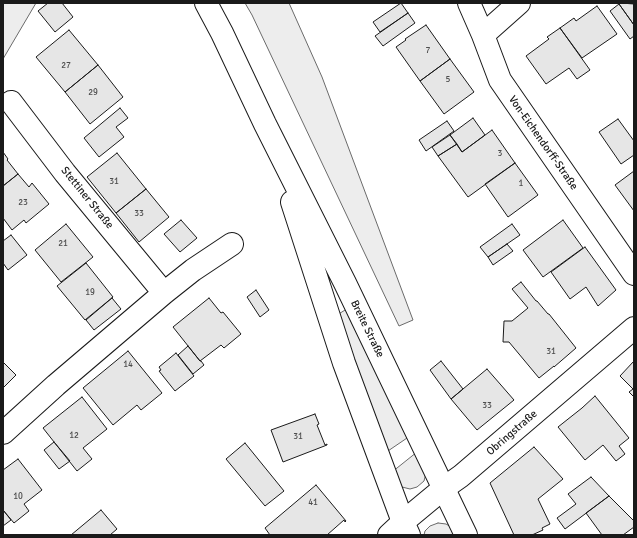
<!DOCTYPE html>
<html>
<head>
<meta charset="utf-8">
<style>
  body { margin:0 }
  #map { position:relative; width:637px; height:538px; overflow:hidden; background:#fff; font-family:Signika,sans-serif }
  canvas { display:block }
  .frame { position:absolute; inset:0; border:4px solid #1a1a1a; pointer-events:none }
</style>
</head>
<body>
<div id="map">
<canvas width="637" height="538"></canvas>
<div class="frame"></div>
</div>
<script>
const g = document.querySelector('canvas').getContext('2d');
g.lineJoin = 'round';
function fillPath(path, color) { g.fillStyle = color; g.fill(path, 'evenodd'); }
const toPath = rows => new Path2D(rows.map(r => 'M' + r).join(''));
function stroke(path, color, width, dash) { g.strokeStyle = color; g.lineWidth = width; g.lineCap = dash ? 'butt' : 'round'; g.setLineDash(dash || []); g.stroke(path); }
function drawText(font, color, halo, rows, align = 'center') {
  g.font = font + ' Signika,sans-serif'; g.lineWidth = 3; g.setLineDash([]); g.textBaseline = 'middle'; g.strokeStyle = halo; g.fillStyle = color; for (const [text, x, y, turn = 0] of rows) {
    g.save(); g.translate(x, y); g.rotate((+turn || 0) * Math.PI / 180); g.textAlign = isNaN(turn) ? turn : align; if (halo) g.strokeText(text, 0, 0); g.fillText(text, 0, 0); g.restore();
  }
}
const built = toPath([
  [3,3,36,3,3,59,3,3],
  [245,3,289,3,322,77,413,320,399,326,252,15,245,3],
  [350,307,410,436,385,453,337,315,350,307],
  [417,452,426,473,424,481,417,487,410,489,402,487,397,482,392,472,417,452],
  [438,523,446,524,453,528,456,535,424,535,425,531,430,526,438,523]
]);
const building = toPath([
  [48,3,62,3,73,17,55,32,38,11,48,3],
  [401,3,408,13,380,32,373,22,401,3],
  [621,3,634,4,634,25,619,4,621,3],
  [619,4,634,25,634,36,630,39,610,11,619,4],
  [597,6,617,34,582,58,560,28,574,18,576,21,597,6],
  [408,13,415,23,383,46,375,36,408,13],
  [426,25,450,59,420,81,396,47,406,40,405,39,426,25],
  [560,28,590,70,577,79,569,68,546,84,526,56,549,39,547,37,560,28],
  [69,30,98,65,65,92,36,57,69,30],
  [450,59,474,92,444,114,420,81,450,59],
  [98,65,123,97,90,124,65,92,98,65],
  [120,108,128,118,116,127,124,137,99,157,84,138,120,108],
  [473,118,485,135,462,152,450,135,473,118],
  [618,119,634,141,634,155,621,164,599,132,618,119],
  [447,121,454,131,426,151,419,140,447,121],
  [492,130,515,163,468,197,438,156,457,144,462,152,492,130],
  [450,135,457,144,438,156,432,147,450,135],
  [3,152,8,159,7,160,18,174,3,186,3,152],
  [117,153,146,189,116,213,87,177,117,153],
  [515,163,538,195,508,217,485,184,515,163],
  [634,171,634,211,615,185,634,171],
  [18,174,29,187,32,183,49,204,26,223,24,220,12,230,3,218,3,186,18,174],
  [146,189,169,217,139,242,116,213,146,189],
  [181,220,197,238,180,252,164,234,181,220],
  [563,220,583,248,543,277,523,250,563,220],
  [66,224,93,257,61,282,35,250,66,224],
  [512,224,520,235,488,257,480,247,512,224],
  [11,235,27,255,8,270,3,263,3,241,11,235],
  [507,244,513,251,493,265,488,257,507,244],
  [585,247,616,290,598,306,586,287,570,299,551,272,585,247],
  [86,263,113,297,85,320,57,286,86,263],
  [521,282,536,301,537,301,548,314,549,314,576,348,554,367,554,366,539,378,509,342,503,342,504,321,512,321,528,308,512,289,521,282],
  [256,290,269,310,260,317,247,297,256,290],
  [112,298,121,309,94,330,86,320,112,298],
  [209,298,221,313,223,312,241,334,224,348,221,345,200,361,173,327,209,298],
  [188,346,200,361,201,361,204,365,193,374,178,355,188,346],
  [128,351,162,393,141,410,137,405,113,425,83,388,128,351],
  [176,353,194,376,175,391,159,371,161,370,159,367,176,353],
  [441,361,463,389,451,399,430,370,441,361],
  [634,361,634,397,629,392,633,389,620,376,634,361],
  [3,362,16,375,3,388,3,362],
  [487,369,514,400,477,430,451,399,487,369],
  [595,396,629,438,619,446,625,454,616,461,603,445,585,460,558,427,582,408,595,396],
  [82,397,107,429,83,448,92,459,77,471,43,428,82,397],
  [315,414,319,424,317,425,325,445,327,444,327,445,283,462,271,430,315,414],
  [54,442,70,461,59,469,44,450,54,442],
  [245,443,284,491,265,506,226,459,245,443],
  [534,447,563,479,538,499,550,524,542,528,543,530,532,535,514,535,490,483,534,447],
  [18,459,42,490,24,504,29,511,14,523,3,510,3,470,18,459],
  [591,477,609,496,565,529,557,518,576,504,568,494,591,477],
  [316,485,346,521,345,522,344,520,327,535,270,535,265,528,316,485],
  [609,496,634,521,634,527,623,535,602,535,586,513,609,496],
  [3,510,11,520,3,526,3,510],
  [101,510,117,529,110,535,71,535,101,510]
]);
const street = toPath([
  [469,3,483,35,500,80,634,274],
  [483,35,519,3],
  [11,102,65,173,164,293],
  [3,433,56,385,164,293,193,270,232,244],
  [389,535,403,522,444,488,461,476,634,328]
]);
const secondary = toPath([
  [206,3,222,33,265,124,345,283,466,535],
  [292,202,344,363,403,522,409,535]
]);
const numberNames = [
  ["7",428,51],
  ["27",66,66],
  ["5",448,80],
  ["29",93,93],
  ["3",500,154],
  ["31",114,182],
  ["1",521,184],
  ["23",23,203],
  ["33",139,214],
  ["21",63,244],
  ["19",90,293],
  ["31",551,352],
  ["14",128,365],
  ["33",487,406],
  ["12",74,436],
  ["31",298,437],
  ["10",18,497],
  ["41",313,503]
];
const streetNames = [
  ["Von-Eichendorff-Straße",543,143,55],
  ["Stettiner Straße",87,198,51],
  ["Breite Straße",367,329,64],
  ["Obringstraße",512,433,-41]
];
fillPath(built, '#ededed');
stroke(built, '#6a6a6a', 1);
fillPath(building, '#e6e6e6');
stroke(building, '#1a1a1a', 1);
stroke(street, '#1a1a1a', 24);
stroke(secondary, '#1a1a1a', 24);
stroke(street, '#fff', 22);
stroke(secondary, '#fff', 22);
drawText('9px', '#4d4d4d', null, numberNames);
drawText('11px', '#1a1a1a', '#fff', streetNames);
</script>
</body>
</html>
